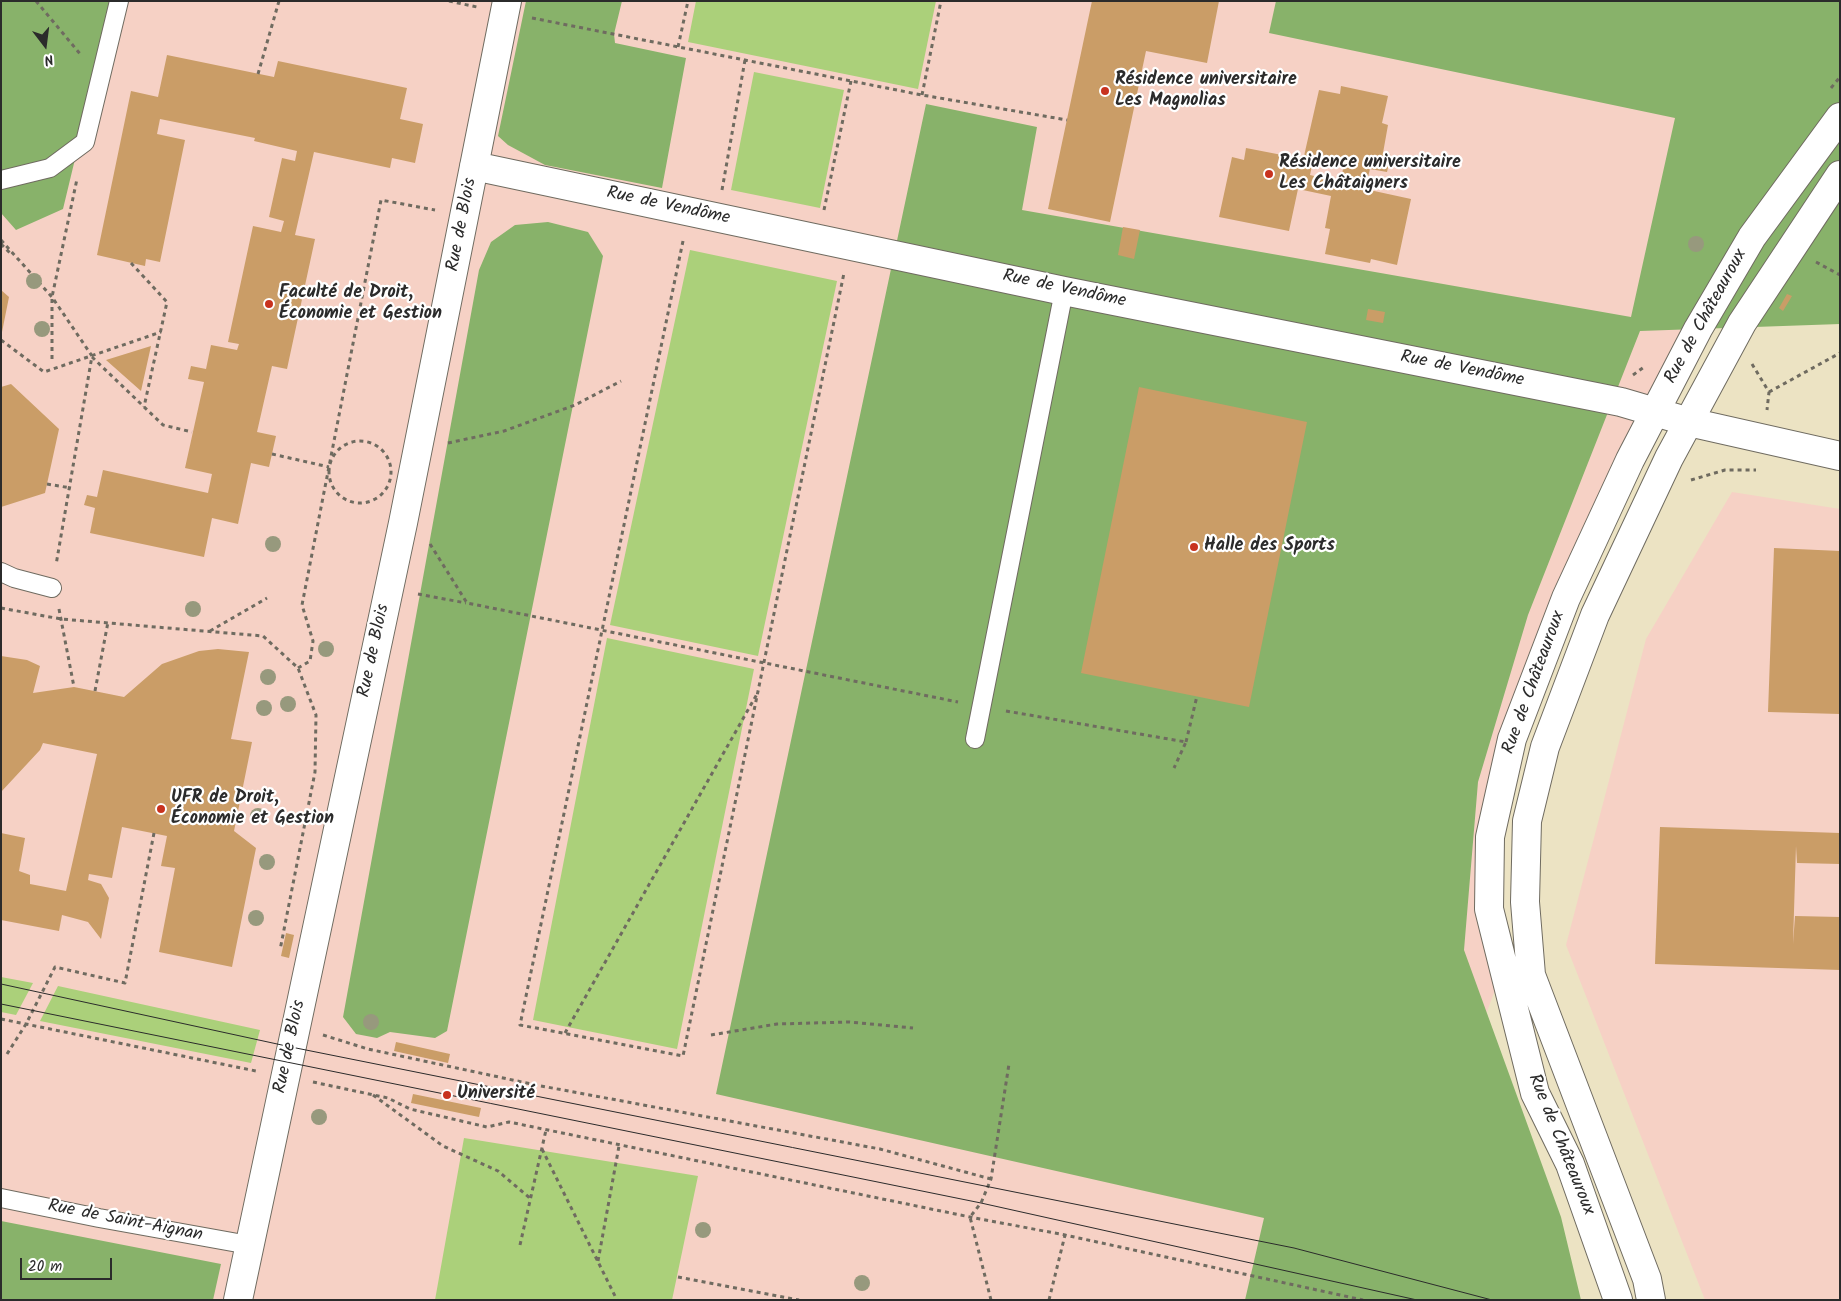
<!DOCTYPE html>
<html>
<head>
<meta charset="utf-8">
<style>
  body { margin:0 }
  #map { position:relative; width:1841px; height:1301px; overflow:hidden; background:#ece3c3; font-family:Kalam,sans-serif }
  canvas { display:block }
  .frame { position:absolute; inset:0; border:2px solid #2b2b2b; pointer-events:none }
  .north { position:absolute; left:20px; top:20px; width:50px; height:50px; -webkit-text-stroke:4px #fff; paint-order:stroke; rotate:165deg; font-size:14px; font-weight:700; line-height:20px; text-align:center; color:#2b2b2b }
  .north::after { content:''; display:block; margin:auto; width:18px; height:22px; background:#2b2b2b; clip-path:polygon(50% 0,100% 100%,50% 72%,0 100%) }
  .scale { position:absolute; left:20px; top:1258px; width:92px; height:22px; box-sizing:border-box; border:2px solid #2b2b2b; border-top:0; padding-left:6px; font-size:15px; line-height:18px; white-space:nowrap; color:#2b2b2b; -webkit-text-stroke:4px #fff; paint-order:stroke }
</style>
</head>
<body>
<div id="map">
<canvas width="1841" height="1301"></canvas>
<div class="frame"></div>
<div class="north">N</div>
<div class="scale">20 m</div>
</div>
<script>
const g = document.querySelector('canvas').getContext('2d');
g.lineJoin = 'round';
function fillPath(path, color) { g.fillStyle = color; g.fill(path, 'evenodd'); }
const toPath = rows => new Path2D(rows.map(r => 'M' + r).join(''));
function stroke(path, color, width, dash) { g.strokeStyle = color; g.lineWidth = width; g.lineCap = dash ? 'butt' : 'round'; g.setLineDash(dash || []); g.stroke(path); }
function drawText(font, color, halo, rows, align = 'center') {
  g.font = font + ' Kalam,sans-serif'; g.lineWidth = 4.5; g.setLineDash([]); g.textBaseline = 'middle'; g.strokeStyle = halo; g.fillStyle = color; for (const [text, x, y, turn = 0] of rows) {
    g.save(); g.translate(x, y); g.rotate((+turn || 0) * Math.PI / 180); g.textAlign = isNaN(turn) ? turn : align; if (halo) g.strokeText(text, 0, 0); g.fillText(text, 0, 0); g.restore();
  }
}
const built = toPath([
  [1,1,1840,1,1698,329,1630,460,1490,837,1499,979,1463,1077,1386,1300,1,1300],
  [1732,492,1840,509,1840,1300,1705,1300,1566,945,1646,639]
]);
const green = toPath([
  [696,1,936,1,918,89,688,42],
  [754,72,844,90,820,208,731,190],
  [690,250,837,281,758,656,610,625],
  [607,638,754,669,677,1049,533,1020],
  [1,977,33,983,16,1015,1,1012],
  [58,986,260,1030,251,1063,40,1021],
  [464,1138,698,1176,672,1300,435,1300]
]);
const forest = toPath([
  [1,1,113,1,63,209,16,230,1,213],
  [526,1,622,1,614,34,615,43,686,58,662,188,545,165,508,145,498,136],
  [1276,1,1840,1,1840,324,1640,331,1528,615,1478,782,1464,950,1561,1217,1581,1300,1245,1300,1264,1218,716,1094,926,104,1037,127,1022,210,1631,317,1675,118,1269,33],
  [548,222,588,232,603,256,447,1031,435,1038,390,1032,377,1038,356,1034,343,1017,479,270,491,242,515,225],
  [1,1221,221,1264,213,1300,1,1300]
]);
const building = toPath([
  [1092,1,1219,1,1207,63,1146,51,1110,222,1048,209],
  [167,55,274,77,278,61,407,88,400,119,423,124,415,163,392,158,390,168,314,152,295,235,315,239,287,369,272,366,257,432,276,436,269,467,251,463,238,524,212,518,204,557,90,533,95,508,84,505,87,495,97,497,103,470,208,493,212,474,185,468,204,382,188,379,191,366,206,369,211,345,237,350,239,344,228,342,253,226,281,232,284,221,269,217,282,158,295,161,297,151,254,141,255,138,160,119,157,134,185,140,160,262,146,259,145,266,97,255,131,91,158,97],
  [1341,86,1388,96,1382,123,1388,125,1383,153,1391,155,1387,172,1370,169,1365,189,1411,199,1397,265,1371,259,1370,263,1325,254,1330,229,1325,228,1331,196,1298,189,1289,231,1219,217,1232,157,1244,160,1246,148,1313,161,1310,175,1340,182,1344,165,1304,156,1319,90,1340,94],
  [1123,227,1140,230,1134,259,1118,255],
  [1,290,9,297,2,332,1,332],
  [1787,294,1792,296,1783,311,1779,308],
  [1368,309,1385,312,1383,323,1366,320],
  [151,346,141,391,106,360],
  [11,384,59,429,45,493,1,507,1,387],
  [1139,387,1307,422,1249,707,1081,673],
  [1774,548,1840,551,1840,714,1768,712],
  [218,649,249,652,231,739,252,742,234,831,256,848,232,967,159,952,175,868,161,866,167,836,122,827,112,878,89,874,88,880,101,884,109,898,101,939,88,922,62,915,59,931,1,920,1,833,25,838,19,871,30,875,30,884,66,891,97,754,43,743,40,750,1,792,1,656,27,660,40,666,33,693,74,687,124,697,162,664,199,651],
  [1660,827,1840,833,1840,864,1797,863,1796,846,1793,944,1795,916,1840,917,1840,970,1655,964],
  [286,933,294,935,289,958,281,956],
  [396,1042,450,1054,448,1063,394,1051],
  [413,1094,481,1108,479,1117,411,1103]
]);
const path = toPath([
  [36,1,81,55],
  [449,1,477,7],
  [532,18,922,95,1067,120],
  [678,47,688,1],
  [258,74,279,1],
  [1831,88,1840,77],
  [922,95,941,1],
  [722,190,745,60],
  [824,210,851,81],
  [1,240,52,297,92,356,56,565],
  [683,241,520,1025,683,1056,844,273],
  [1,244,12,255],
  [1816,262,1840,275],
  [131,263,167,302,144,407],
  [1,340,44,372,161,332],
  [92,357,163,425,192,432],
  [52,359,52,297,77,179],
  [1752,364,1769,392,1767,410],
  [1633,375,1644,367],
  [1769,392,1840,353],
  '329 472a31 31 0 1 1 62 0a31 31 0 1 1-62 0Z',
  [448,443,504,431,575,405,621,381],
  [272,454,329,467],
  [1691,480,1725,470,1756,470],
  [47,484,71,488],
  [430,544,467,603,958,702],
  [418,594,466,603],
  [1,608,61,619,263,636,298,668,316,715,315,772,280,950],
  [59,609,74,687],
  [210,631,267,598],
  [298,668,310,661,313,641,302,605,381,200,435,210],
  [95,691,108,622],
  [1006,711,1186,742,1174,768],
  [1186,742,1197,696],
  [1,1019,256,1071,256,1069],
  [565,1033,757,694],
  [323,1035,368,1049,536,1085,880,1149,991,1179],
  [711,1035,777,1024,849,1022,913,1028],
  [7,1054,26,1024,55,967,125,983,154,833],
  [313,1082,388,1098,410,1109,487,1127,509,1122,970,1217,1065,1235,1363,1300],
  [373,1095,443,1146,498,1171,531,1199],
  [542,1149,617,1300],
  [520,1245,546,1130],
  [598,1261,619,1146],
  [678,1277,799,1300],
  [991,1300,970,1217,981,1203,991,1179,1009,1064],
  [1049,1300,1065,1235]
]);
const service = toPath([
  [1,180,50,168,85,142,119,1],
  [1,572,14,578,52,588],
  [975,739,1064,291],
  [1,1198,99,1218,249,1245]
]);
const minor = toPath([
  [474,166,1064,291,1621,402,1689,422,1840,456],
  [238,1300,403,523,507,1]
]);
const tertiary = toPath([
  [1618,1300,1570,1164,1535,1093,1489,909,1490,837,1512,739,1566,598,1630,460,1698,329,1752,237,1840,117],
  [1651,1300,1647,1279,1531,975,1525,902,1527,821,1545,747,1595,615,1669,458,1742,323,1840,175]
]);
const tram = toPath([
  [1,984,291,1047,1294,1248,1492,1300],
  [1,1004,981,1203,1417,1300]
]);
const trees = [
  [1696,244],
  [34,281],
  [42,329],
  [273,544],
  [193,609],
  [326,649],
  [268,677],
  [288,704],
  [264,708],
  [258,816],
  [267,862],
  [256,918],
  [371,1022],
  [319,1117],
  [703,1230],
  [862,1283]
];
const markers = [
  [1105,91,5,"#c8321e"],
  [1269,174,5,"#c8321e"],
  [269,304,5,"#c8321e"],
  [1194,547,5,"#c8321e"],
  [161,809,5,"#c8321e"],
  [447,1095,5,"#c8321e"]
];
const poiNames = [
  ["Résidence universitaire",1115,81],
  ["Les Magnolias",1115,102],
  ["Résidence universitaire",1279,164],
  ["Les Châtaigners",1279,185],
  ["Faculté de Droit,",279,294],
  ["Économie et Gestion",279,315],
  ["Halle des Sports",1204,547],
  ["UFR de Droit,",171,799],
  ["Économie et Gestion",171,820],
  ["Université",457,1095]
];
const streetNames = [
  ["Rue de Vendôme",668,207,12],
  ["Rue de Blois",463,225,-79],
  ["Rue de Vendôme",1064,290,12],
  ["Rue de Châteauroux",1707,317,-61],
  ["Rue de Vendôme",1462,370,11],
  ["Rue de Blois",375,651,-78],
  ["Rue de Châteauroux",1535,683,-70],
  ["Rue de Blois",291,1047,-78],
  ["Rue de Châteauroux",1560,1145,68],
  ["Rue de Saint-Aignan",125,1222,11]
];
fillPath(built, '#f6d1c5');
fillPath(green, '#abd07a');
fillPath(forest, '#88b26a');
fillPath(building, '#ca9d67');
stroke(service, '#6f6b60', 20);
stroke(minor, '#6f6b60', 30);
stroke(tertiary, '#6f6b60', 30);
stroke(path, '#6f6b60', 3, [4, 4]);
stroke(service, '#fff', 18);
stroke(minor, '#fff', 28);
stroke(tertiary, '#fff', 28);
stroke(tram, '#2b2b2b', 1);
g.fillStyle = '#97997d';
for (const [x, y] of trees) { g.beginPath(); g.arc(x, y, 8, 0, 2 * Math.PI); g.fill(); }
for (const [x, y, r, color] of markers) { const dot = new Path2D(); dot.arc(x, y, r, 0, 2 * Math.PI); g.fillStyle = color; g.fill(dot); stroke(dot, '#fff', 2); }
drawText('bold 18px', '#2b2b2b', '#fff', poiNames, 'left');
drawText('18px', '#2b2b2b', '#fff', streetNames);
</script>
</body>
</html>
